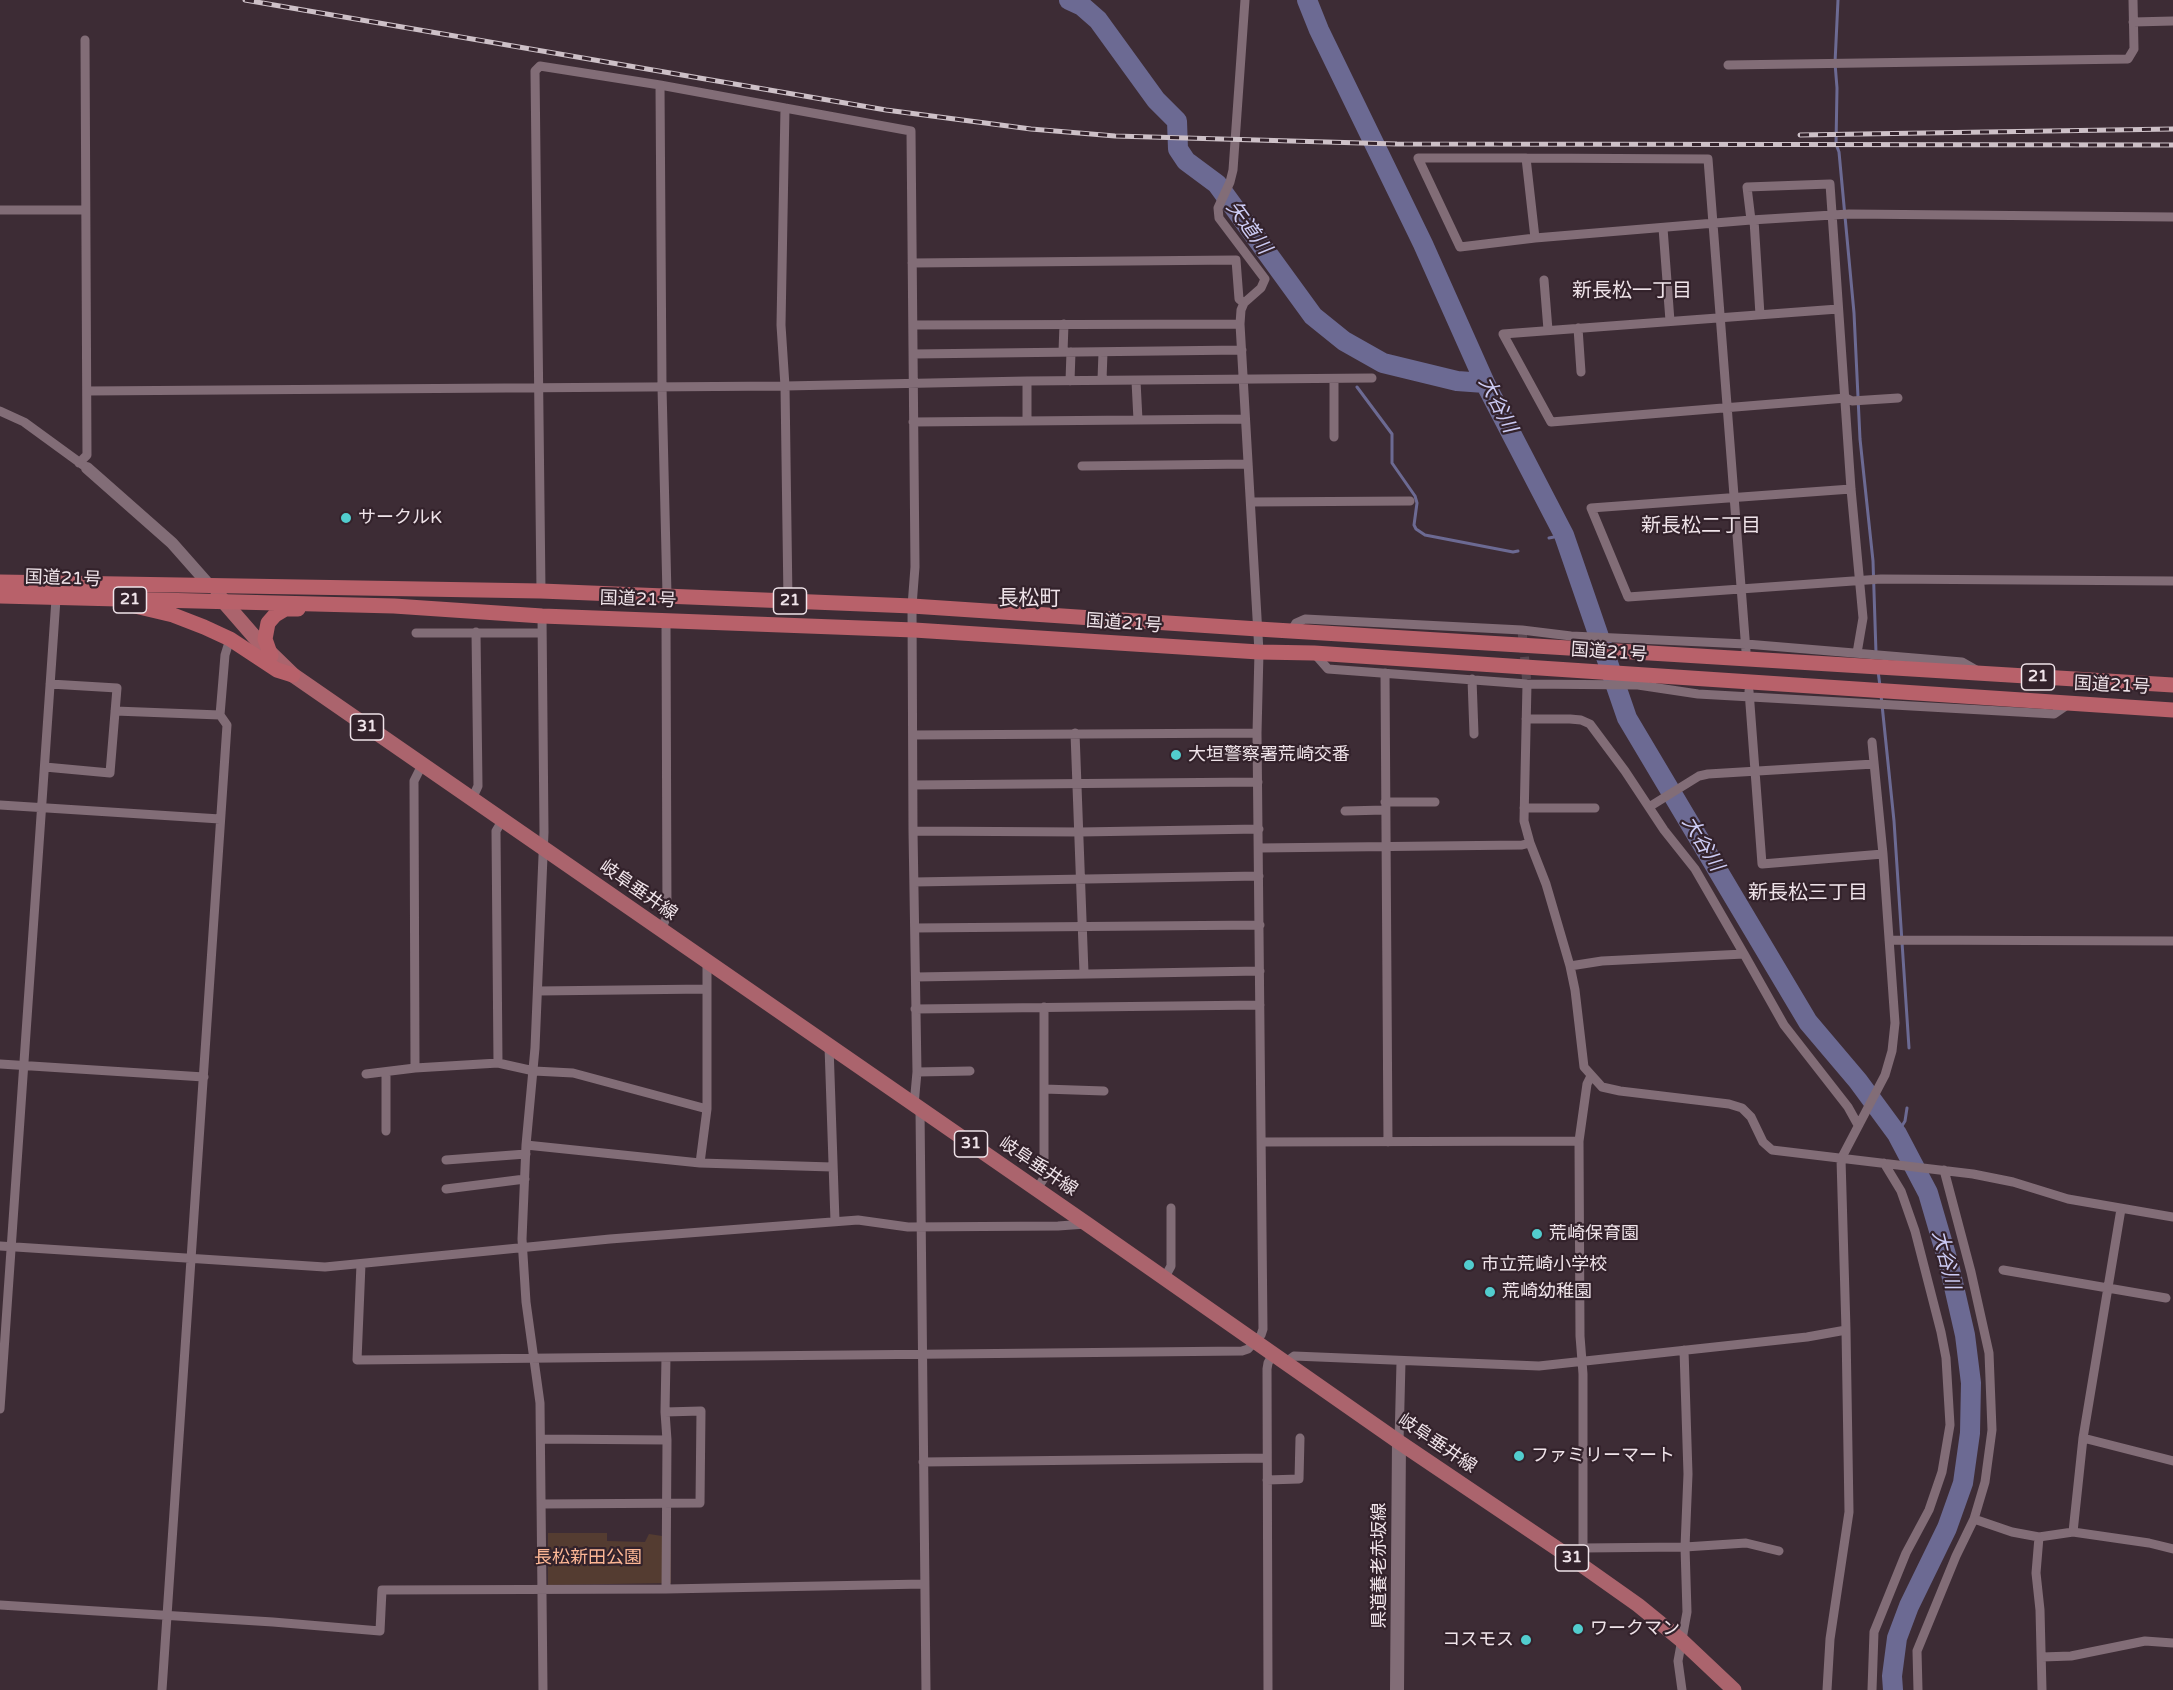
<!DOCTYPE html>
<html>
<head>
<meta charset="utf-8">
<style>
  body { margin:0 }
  canvas { display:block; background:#3d2c35 }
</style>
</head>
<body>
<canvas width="2173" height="1690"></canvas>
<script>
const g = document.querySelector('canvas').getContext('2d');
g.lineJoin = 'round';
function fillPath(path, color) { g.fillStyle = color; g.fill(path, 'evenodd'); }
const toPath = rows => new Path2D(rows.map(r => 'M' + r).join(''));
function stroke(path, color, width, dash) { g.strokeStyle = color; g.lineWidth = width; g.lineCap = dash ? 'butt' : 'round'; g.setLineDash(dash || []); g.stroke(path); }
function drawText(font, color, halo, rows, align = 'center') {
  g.font = font + ' "Varela Round","Noto Sans JP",sans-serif'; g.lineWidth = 4.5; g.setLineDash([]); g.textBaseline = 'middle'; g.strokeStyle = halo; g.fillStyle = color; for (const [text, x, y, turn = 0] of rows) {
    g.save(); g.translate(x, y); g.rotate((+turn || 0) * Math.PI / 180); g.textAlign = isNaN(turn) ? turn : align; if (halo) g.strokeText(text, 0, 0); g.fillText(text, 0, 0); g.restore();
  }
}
const green = toPath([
  [548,1533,607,1533,607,1541,645,1542,649,1534,662,1536,670,1544,671,1552,671,1583,548,1585]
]);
const stream = toPath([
  [1838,0,1835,63,1837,88,1836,144,1839,152,1854,313,1860,439,1873,561,1876,653],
  [1357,387,1392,434,1392,463,1415,496,1417,503,1414,525,1416,529,1425,535,1513,552,1518,551],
  [1549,538,1564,535],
  [1878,671,1880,686],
  [1881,695,1894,821,1909,1048],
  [1897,1134,1905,1121,1907,1108]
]);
const river = toPath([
  [1069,0,1082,6,1098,20,1156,100,1177,121,1178,149,1186,161,1217,184,1313,316,1344,341,1383,363,1457,381,1485,383],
  [1307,0,1319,30,1423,244,1485,383,1564,535,1627,718,1808,1022,1858,1081,1897,1134,1928,1193,1949,1265,1965,1335,1971,1383,1970,1433,1963,1483,1947,1528,1909,1606,1897,1638,1892,1676,1893,1690]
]);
const minorTunnel = toPath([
  [1522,630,1527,684]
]);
const minor = toPath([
  [2133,22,2173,21],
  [1728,65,2128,59,2134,49,2133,0],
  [660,85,785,108,781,325,785,386,788,601],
  [785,108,911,131,915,567,912,606,913,831,917,1072,914,1105],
  [1526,158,1535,238,1460,247,1418,158,1526,158,1708,159,1746,651],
  [0,210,85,210],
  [1751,220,1747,187,1830,184,1851,489,1863,618,1857,653],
  [1754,220,1760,315],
  [1663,228,1670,321],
  [1535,238,1751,220,1849,214,2173,217],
  [912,263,1236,260,1239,299,1244,303],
  [1544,280,1548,330],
  [1838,309,1503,334,1551,422,1846,398,1852,401,1898,398],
  [913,325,1240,324],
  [1578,328,1581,372],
  [1063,352,1064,324],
  [913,354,1242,350],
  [1102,380,1103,352],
  [1027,381,1027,421],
  [1070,381,1071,352],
  [1136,381,1138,420],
  [87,391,785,386,1027,381,1372,378],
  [0,411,24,422,83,465],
  [913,422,1245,419],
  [1334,437,1334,379],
  [79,463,87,455,85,40],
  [1082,466,1248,464],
  [1851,489,1591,508,1628,597,1881,579,2173,581],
  [1251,502,1410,501],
  [541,591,535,71,540,66,660,85,662,387,667,595],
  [542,616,544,832,535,1048,526,1145,522,1239,526,1302,540,1403,543,1690],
  [1292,630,1296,623,1305,619,1522,630,1571,636,1746,644,1962,662,1976,670],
  [416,633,542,633],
  [1314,653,1328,669,1527,684,1638,685,1698,694,2054,714,2070,703],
  [1385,673,1388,1142],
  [1472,679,1474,734],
  [1527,684,1524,821,1530,843,1546,884,1570,966,1575,990,1584,1067,1602,1087,1620,1091,1729,1104,1742,1108,1751,1117,1763,1142,1772,1150,1973,1174,2013,1182,2068,1199,2173,1217],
  [1749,691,1762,864,1883,854],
  [115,711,220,715],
  [1526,719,1570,719,1581,720,1590,724,1625,771,1664,830,1695,869,1744,954],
  [1075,733,1084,973],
  [914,735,1257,733],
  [422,765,414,781,415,1068,498,1063],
  [45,767,110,773,117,688,50,684],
  [913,785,1258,782],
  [472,799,478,786,476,632],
  [1385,802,1435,802],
  [0,805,220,819],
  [1649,807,1699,776,1708,774,1874,764],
  [1524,808,1595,808],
  [1345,811,1385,810],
  [502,821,496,831,498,1063,534,1071,573,1073,707,1109],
  [913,831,1080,832,1259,829],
  [1259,848,1522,845,1530,843],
  [914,882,1259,876],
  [915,928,1260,925],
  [661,930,667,916,666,621],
  [1889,940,2173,941],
  [1570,966,1602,961,1744,954,1784,1025,1848,1107,1858,1125],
  [916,977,1260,971],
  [538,991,707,989],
  [915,1009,1260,1005],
  [829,1046,835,1221],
  [0,1064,204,1077],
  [386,1072,386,1131],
  [917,1072,970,1071],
  [366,1074,415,1068],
  [1044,1089,1104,1091],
  [920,1109,926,1690],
  [1262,1142,1579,1141],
  [526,1145,700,1163,832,1167],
  [446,1160,526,1154],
  [700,1163,707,1109,707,962],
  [446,1189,525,1179],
  [1037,1189,1044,1178,1044,1007],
  [0,1246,325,1267,610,1239,858,1220,908,1227,1058,1226,1086,1224],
  [361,1264,357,1360,1242,1351,1248,1349,1261,1335,1263,1329,1257,733,1259,652,1240,324,1241,310,1244,303,1261,288,1265,279,1219,218,1218,208,1230,182,1233,170,1245,0],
  [2003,1270,2166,1298],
  [1165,1277,1171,1266,1171,1208],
  [1286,1362,1294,1356,1539,1366,1807,1337,1846,1330],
  [0,1409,56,599],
  [2083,1438,2173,1461],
  [541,1439,667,1440,665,1412],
  [1399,1442,1401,1362],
  [923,1462,1267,1458],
  [1267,1480,1299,1479,1300,1438],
  [541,1504,700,1503,701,1411,665,1412,666,1357],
  [1974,1519,2012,1532,2039,1537,2073,1532,2149,1543,2173,1549],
  [2073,1532,2083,1438,2121,1209],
  [2039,1537,2036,1573,2040,1610,2042,1690],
  [1583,1548,1685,1547,1746,1543,1779,1551],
  [1580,1564,1583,1557,1583,1374,1580,1336,1579,1141,1587,1084,1591,1076],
  [666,1589,667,1440],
  [0,1605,273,1622,380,1631,382,1590,666,1589,924,1584],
  [2042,1657,2071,1656,2145,1641,2173,1643],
  [162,1690,227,725,220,715,225,655,230,639],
  [1268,1690,1267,1369,1268,1363,1273,1354],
  [1682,1690,1678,1661,1687,1612,1685,1547,1688,1474,1684,1350],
  [1827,1690,1830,1639,1849,1512,1846,1330,1841,1159,1885,1075,1892,1051,1895,1023,1883,854,1872,742],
  [1872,1690,1874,1632,1906,1553,1929,1510,1942,1472,1950,1425,1946,1358,1941,1332,1915,1231,1901,1191,1884,1163],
  [1918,1690,1917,1651,1956,1556,1974,1519,1985,1482,1992,1430,1989,1353,1971,1272,1944,1170]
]);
const tertiary = toPath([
  [87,468,172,543,210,586]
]);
const secondary = toPath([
  [1397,1690,1399,1442]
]);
const primary = toPath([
  [218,595,258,641,293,675,1087,1224,1399,1442,1580,1564,1638,1605,1681,1640,1734,1690]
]);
const trunk = toPath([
  [0,582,541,591,912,606,1258,629,2173,685],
  [0,596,394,606,542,616,914,630,1259,652,1314,653,2173,710],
  [135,606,173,615,204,627,230,639,277,670,293,675],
  [271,656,265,639,268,623,275,615,285,609,298,609]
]);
const rail = toPath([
  [245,0,886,110,1031,129,1115,136,1397,144,2173,145],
  [1800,135,2173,129]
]);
const markers = [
  [346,518,6,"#52cdce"],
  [1176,755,6,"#52cdce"],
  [1537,1234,6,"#52cdce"],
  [1469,1265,6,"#52cdce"],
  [1490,1292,6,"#52cdce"],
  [1519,1456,6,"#52cdce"],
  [1578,1629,6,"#52cdce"],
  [1526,1640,6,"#52cdce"]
];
const shields = [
  [130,600,33],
  [790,601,33],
  [2038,677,33],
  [367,727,33],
  [971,1144,33],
  [1572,1558,33]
];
const shieldNames = [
  ["21",130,600],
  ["21",790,601],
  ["21",2038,677],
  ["31",367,727],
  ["31",971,1144],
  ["31",1572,1558]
];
const poiNames = [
  ["サークルK",358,518],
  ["大垣警察署荒崎交番",1188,755],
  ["荒崎保育園",1549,1234],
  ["市立荒崎小学校",1481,1265],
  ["荒崎幼稚園",1502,1292],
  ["ファミリーマート",1531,1456],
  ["ワークマン",1590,1629],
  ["コスモス",1514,1640,"right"]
];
const streetNames = [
  ["国道21号",63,579,2],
  ["国道21号",638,600,2],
  ["国道21号",1124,624,4],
  ["国道21号",1609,653,4],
  ["国道21号",2112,686,3],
  ["岐阜垂井線",638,891,35],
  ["岐阜垂井線",1038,1167,34],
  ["岐阜垂井線",1437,1444,34],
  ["県道養老赤坂線",1380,1566,-90]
];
const parkNames = [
  ["長松新田公園",588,1558]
];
const waterNames = [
  ["矢道川",1248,228,54],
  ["大谷川",1497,405,63],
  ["大谷川",1702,844,59],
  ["大谷川",1945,1260,76]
];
const neighbourhoodNames = [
  ["新長松一丁目",1632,292],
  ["新長松二丁目",1701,527],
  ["新長松三丁目",1808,894]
];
const quarterNames = [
  ["長松町",1029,599]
];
fillPath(green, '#543c31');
stroke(stream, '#6c6a93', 3);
stroke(river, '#6c6a93', 20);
stroke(minorTunnel, '#584750', 9, [9, 4.5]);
stroke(minor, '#826d77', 9);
stroke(tertiary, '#826d77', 12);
stroke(secondary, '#826d77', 14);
stroke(primary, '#ab646d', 15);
stroke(trunk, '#b8616a', 15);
stroke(rail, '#cdc0c7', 5);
stroke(rail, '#33222b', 3, [9]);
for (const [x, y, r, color] of markers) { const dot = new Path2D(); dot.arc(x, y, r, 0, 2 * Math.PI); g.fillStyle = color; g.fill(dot); stroke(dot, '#33222b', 2); }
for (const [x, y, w] of shields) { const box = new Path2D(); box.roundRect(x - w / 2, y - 13, w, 26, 4.5); g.fillStyle = '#33222b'; g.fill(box); stroke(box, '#efe3e9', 1.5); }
drawText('bold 16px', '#efe3e9', null, shieldNames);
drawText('18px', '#efe3e9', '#33222b', poiNames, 'left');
drawText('18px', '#efe3e9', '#33222b', streetNames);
drawText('18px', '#fdb795', '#33222b', parkNames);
drawText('italic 20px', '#cdccf5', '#33222b', waterNames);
drawText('20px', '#efe3e9', '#33222b', neighbourhoodNames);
drawText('21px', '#efe3e9', '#33222b', quarterNames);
</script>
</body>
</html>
